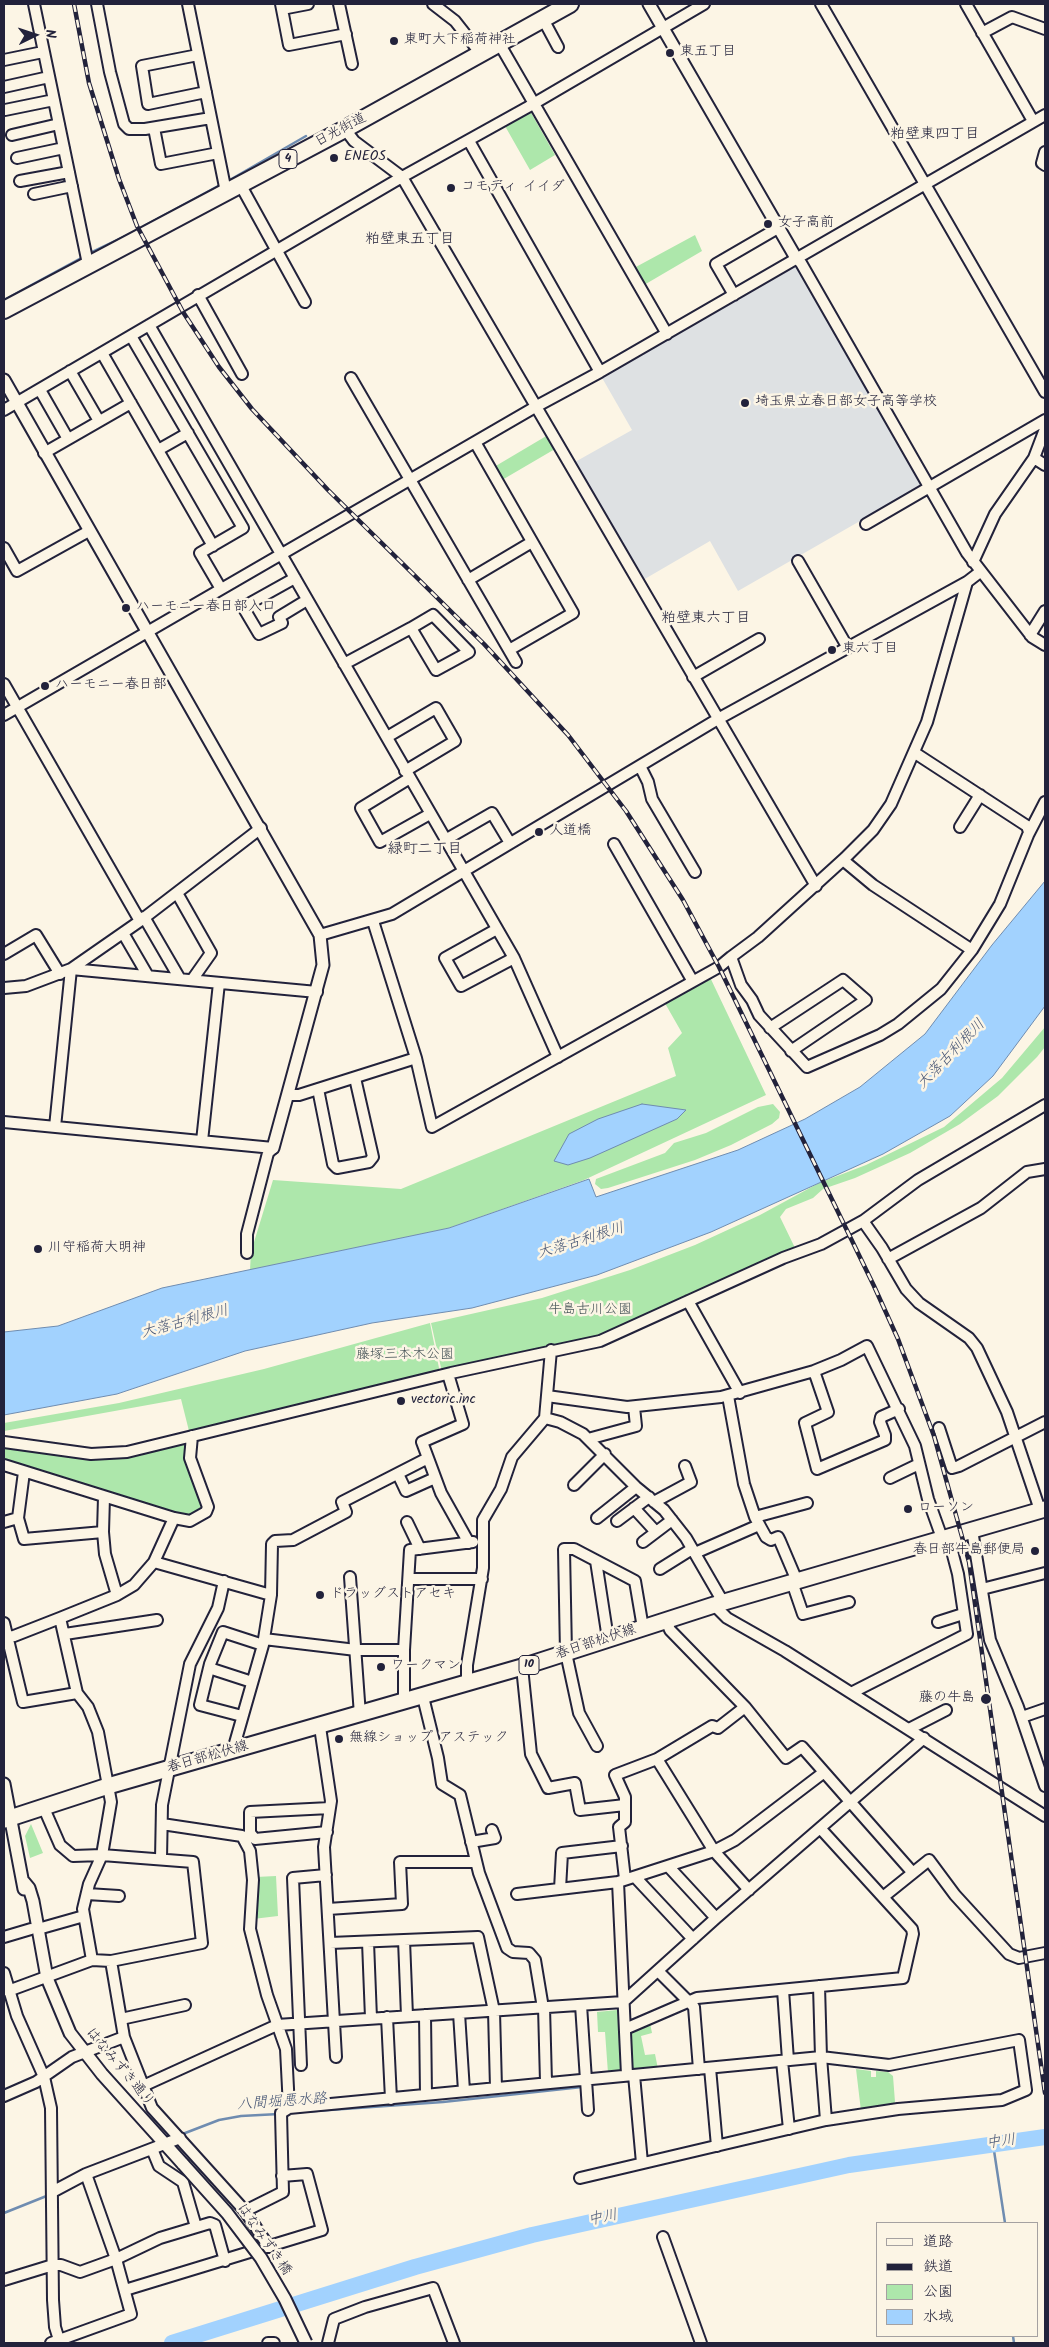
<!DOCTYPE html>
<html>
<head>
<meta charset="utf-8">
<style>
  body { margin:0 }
  #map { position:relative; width:1049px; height:2347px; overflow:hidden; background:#fcf5e5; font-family:Kalam,"Klee One",sans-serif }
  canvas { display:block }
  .frame { position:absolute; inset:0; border:5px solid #22223b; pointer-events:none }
  .legend { position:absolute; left:876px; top:2222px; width:162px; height:115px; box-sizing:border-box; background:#fcf5e5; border:1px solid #a5a1a1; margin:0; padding:6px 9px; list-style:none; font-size:15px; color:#22223b }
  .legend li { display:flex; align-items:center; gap:10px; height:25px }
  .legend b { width:25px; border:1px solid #a5a1a1 }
  .north { position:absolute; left:10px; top:10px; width:50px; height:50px; -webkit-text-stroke:4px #fcf5e5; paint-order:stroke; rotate:86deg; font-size:14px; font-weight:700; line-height:20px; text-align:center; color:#22223b }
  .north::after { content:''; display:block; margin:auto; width:18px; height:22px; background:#22223b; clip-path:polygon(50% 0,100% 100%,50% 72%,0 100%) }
</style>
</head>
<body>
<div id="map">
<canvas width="1049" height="2347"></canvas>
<div class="frame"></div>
<ul class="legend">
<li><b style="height:6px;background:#fcf5e5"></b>道路</li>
<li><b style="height:6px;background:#22223b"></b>鉄道</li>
<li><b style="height:14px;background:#ade7ab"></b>公園</li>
<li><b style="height:14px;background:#a2d2fe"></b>水域</li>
</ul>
<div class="north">N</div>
</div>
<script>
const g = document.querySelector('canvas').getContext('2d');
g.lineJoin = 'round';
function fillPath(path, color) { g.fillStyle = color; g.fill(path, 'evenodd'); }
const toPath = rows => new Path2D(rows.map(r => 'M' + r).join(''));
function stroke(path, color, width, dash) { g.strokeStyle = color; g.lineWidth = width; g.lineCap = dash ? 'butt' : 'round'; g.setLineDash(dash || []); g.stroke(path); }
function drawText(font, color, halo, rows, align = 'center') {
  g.font = font + ' Kalam,"Klee One",sans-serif'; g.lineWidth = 5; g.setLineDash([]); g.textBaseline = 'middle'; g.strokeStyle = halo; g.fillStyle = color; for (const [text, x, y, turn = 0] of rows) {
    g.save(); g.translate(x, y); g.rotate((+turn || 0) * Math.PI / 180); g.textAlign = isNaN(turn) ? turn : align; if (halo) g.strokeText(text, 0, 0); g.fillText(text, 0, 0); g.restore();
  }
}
const built = toPath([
  [792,265,798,268,921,486,738,591,710,541,643,580,575,462,632,430,601,376]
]);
const green = toPath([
  [530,111,555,155,530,170,505,126],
  [695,235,702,251,644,285,634,268],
  [548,435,555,449,502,480,494,467],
  [708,973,766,1095,584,1180,449,1228,250,1270,251,1252,273,1180,401,1189,676,1076,668,1048,682,1033,662,998],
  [1045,1027,1045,1047,1037,1057,998,1096,960,1124,910,1153,855,1178,823,1189,813,1198,786,1209,780,1217,796,1250,597,1337,442,1372,431,1323,542,1298,630,1270,695,1245,760,1215,819,1183,866,1165,944,1127,1002,1078],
  [773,1104,780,1112,779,1118,772,1124,731,1145,695,1160,608,1188,601,1189,595,1184,596,1179,665,1153,674,1143,706,1133,758,1107],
  [430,1323,440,1373,190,1435,181,1399,4,1431,4,1423,119,1403,264,1369],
  [189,1440,205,1507,195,1516,175,1515,4,1462,4,1445,76,1455],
  [31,1824,43,1853,30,1858,25,1836],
  [276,1876,278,1916,253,1919,256,1877],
  [617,2010,620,2012,623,2068,621,2072,608,2073,605,2032,598,2032,597,2012],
  [650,2023,652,2033,641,2036,645,2055,655,2054,658,2069,633,2071,629,2033,631,2030],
  [856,2069,871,2071,871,2077,876,2077,876,2071,888,2072,893,2076,895,2102,891,2106,861,2111]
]);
const water = toPath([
  [1045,881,1045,1006,993,1076,950,1116,883,1154,711,1232,597,1275,472,1308,372,1323,245,1351,117,1394,4,1415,4,1332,58,1326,162,1288,449,1228,589,1179,596,1197,738,1150,805,1119,860,1087,925,1034,992,945,1045,881],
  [642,1104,686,1110,677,1119,590,1158,568,1165,554,1161,569,1134,598,1119,642,1104]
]);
const stream = toPath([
  [228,181,306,136],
  [144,226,220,185],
  [88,254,128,235],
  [4,300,83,257],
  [287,2113,443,2102,582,2087],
  [180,2135,219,2120,241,2116,279,2114],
  [993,2144,1005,2223],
  [4,2213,49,2195],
  [1013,2336,1014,2343]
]);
const river = toPath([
  [172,2343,415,2267,532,2235,849,2165,1045,2137]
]);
const minor = toPath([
  [34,4,88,264],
  [97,4,110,72,124,124,129,129,145,129,211,118],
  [188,4,226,192],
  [281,4,289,45,346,34],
  [339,4,352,64],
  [433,4,455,21,481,54],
  [821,4,1045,392],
  [966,4,1033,121],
  [282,9,308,4],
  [543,19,558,47],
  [982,33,1012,17,1045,29],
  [499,43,667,334],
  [198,55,142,66,148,104,206,92],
  [4,60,43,52],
  [4,87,49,77],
  [5,110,54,100],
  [154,128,161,164,218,153],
  [345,129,354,141,402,177,816,886],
  [12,135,59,124],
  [469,141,600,372],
  [1045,152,1042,163,1045,165],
  [17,158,64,148],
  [20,181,69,172],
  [240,184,305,302],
  [34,194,72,186],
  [796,258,801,263,967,553,1032,637,1045,645],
  [198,295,242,374],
  [734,295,716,264,778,228],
  [149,325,514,958,558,1057],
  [131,336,243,528,200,553,221,589],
  [102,353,213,546],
  [70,371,99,421],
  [351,378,516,662],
  [40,390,68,439],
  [4,410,402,177,528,107,704,4],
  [475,442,573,613,509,650],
  [158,450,188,433],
  [44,453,131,403],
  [1034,458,1045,465],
  [866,524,1045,420],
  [4,548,17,571,89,531],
  [798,561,848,648],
  [973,562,995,514,1034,458,1045,429],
  [295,578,243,607,259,634,282,623,279,617,307,600],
  [468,580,532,542],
  [967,582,927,722,891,804,873,830,845,858,758,937,731,957,741,985,752,1000,759,1015,807,1067,880,1035,898,1024,941,989,972,950,1000,904,1028,835,1045,802],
  [1030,635,1045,611],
  [344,664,411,628,436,670,469,652,433,615,411,628],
  [693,677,759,639],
  [4,684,140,921],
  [4,715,537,406,600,372,1045,115],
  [387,737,436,708,455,741,405,771],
  [915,753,1027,826,1029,832],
  [640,766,648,782,652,799,695,872],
  [410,778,361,808,380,842,430,814],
  [960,827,980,795],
  [445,840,492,813,510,843],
  [614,844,692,980],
  [843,860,873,885,972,950],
  [177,893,211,953,192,980],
  [144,917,180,979],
  [373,921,416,1058,432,1127,719,967,731,957],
  [497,929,445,958,461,986,514,958],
  [123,933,148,976],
  [320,935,392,914,718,719,967,582,980,572],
  [4,954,36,935,60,974],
  [4,988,26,986,71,969,140,921,261,828],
  [770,1028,843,980,866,1000,791,1051],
  [318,1089,333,1164,337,1168,369,1162,373,1157,355,1078],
  [289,1095,299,1095,416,1058],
  [4,1122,273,1148],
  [55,1127,71,969,317,992],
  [202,1141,219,983],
  [863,1221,882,1248,906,1289,919,1303,969,1338,977,1348,1007,1412,1040,1510],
  [247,1253,247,1234,268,1153,273,1148],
  [888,1259,981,1208,1027,1172,1045,1169],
  [688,1301,740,1393],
  [814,1371,828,1412,805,1423,817,1469,885,1440,885,1435,880,1422,881,1417,899,1409],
  [547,1396,627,1407,721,1397,814,1371,841,1360,867,1346,915,1446,928,1499,942,1538],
  [728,1396,744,1484,755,1517,766,1537,771,1540,778,1537,780,1541,797,1581],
  [545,1418,560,1422,583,1434,636,1487,664,1510,686,1538,723,1602],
  [939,1428,952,1468,959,1466,1045,1422],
  [588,1439,636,1426,634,1407],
  [4,1442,91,1454,127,1452,451,1373,600,1341,783,1258,821,1244,863,1221,918,1180,1045,1105],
  [428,1458,422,1442,463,1424,448,1374],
  [4,1465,174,1518,190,1521,206,1512,208,1507,190,1458,192,1436],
  [24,1472,18,1518,24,1539,103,1532],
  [398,1474,406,1491,435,1478],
  [890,1478,919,1464],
  [574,1485,605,1454],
  [104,1497,103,1532,105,1554,117,1595],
  [654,1502,691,1482,685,1466],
  [634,1508,656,1532],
  [755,1517,807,1503],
  [597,1518,636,1487],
  [617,1521,649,1497],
  [4,1522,18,1518],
  [407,1522,420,1549],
  [972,1530,990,1640,1018,1707,1045,1786],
  [643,1542,672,1520],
  [695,1553,759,1525],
  [596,1561,608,1639],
  [154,1562,271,1595,272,1544,275,1541,293,1540,346,1512,342,1502,428,1458,441,1493,469,1543],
  [660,1569,692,1549],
  [350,1577,360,1715],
  [409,1579,482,1579],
  [792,1582,803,1614,849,1602],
  [982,1589,1045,1573],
  [714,1605,727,1618,785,1651,1045,1816],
  [60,1618,77,1693,88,1707,98,1732,111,1802,102,1855,89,1884,83,1909,92,1960],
  [666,1620,670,1630,745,1707,786,1758,802,1747,913,1873],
  [938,1622,963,1614],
  [4,1623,23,1702,77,1693],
  [65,1634,157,1620],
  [4,1638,14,1636,60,1618,117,1595,134,1585,154,1562,174,1518],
  [264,1639,356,1650,404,1650],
  [522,1667,531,1754,548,1788,575,1783,580,1810,625,1805],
  [209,1668,252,1682],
  [467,1684,467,1665,483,1568,483,1520,501,1489,512,1457,545,1418,551,1350],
  [851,1693,967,1634,958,1574,948,1536],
  [423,1697,438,1758,442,1784,460,1795,479,1873,507,1948,513,1952,529,1953,535,1960,543,2008],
  [404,1702,404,1650,410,1550,473,1542],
  [242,1716,200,1705,210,1664,223,1632,263,1645],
  [1022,1717,1045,1709],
  [320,1727,331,1801,324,1847,336,2057],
  [909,1729,946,1710],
  [597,1746,579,1713,566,1653,564,1549,574,1549,635,1581,643,1628],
  [233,1750,263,1645,271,1595],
  [657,1759,714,1851,749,1890],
  [43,1806,60,1845,73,1856,102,1855,193,1862,202,1943,111,1961],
  [162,1824,242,1836,250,1851,253,1880,250,1929,267,1995,286,2049,289,2108],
  [327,1832,255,1839,250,1833,250,1812,330,1808],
  [471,1842,495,1838,492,1830],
  [161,1859,162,1805,190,1664,218,1608,224,1581],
  [668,1866,716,1918],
  [635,1877,693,1939],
  [625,1879,619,1827,625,1822,625,1797,615,1775,657,1759,712,1726,718,1728,745,1707],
  [618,1882,627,2075],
  [560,1889,562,1853,622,1846],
  [87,1894,119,1896],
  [517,1894,618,1882,714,1851,735,1840,823,1773],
  [883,1897,929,1860,955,1895,1009,1954,1019,1958,1045,1953],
  [328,1909,402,1904,400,1862,476,1862],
  [38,1929,84,1916],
  [4,1937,31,1929],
  [404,1940,407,2016],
  [368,1942,371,2018],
  [330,1943,478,1937,494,2011,496,2088],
  [658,1971,694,2007,699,2069],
  [4,1973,17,2016,44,2077,51,2108,53,2300,55,2327,60,2343],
  [819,1986,821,2057,826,2120],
  [783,1990,788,2060],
  [8,1991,92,1960,111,1961,124,2037,152,2108,245,2211,269,2247],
  [581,2005,588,2110],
  [544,2007,546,2082],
  [459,2013,464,2091],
  [425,2015,426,2095],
  [387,2017,391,2099],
  [121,2019,185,2005],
  [625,2029,697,1998,903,1978,913,1934,912,1929,820,1828],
  [782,2061,789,2129],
  [301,2065,293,1878,326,1875],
  [710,2068,717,2146],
  [634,2075,642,2163],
  [143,2086,277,2025,623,2002,716,1918,924,1738],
  [4,2096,36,2082,72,2057,124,2037],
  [152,2149,159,2166,183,2182,196,2227],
  [54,2191,86,2174,180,2138],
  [245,2211,283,2192,281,2113,289,2108,821,2057,889,2065,1019,2040,1026,2090,1002,2100,898,2109,826,2120,580,2178],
  [663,2237,701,2343],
  [4,2280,53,2265,61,2265,80,2272,116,2259,160,2238,210,2223,215,2225,225,2261],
  [125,2290,322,2230,307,2174,282,2176],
  [51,2343,131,2314,116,2259,86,2174],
  [268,2343,274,2343],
  [328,2343,334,2319,365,2307,433,2288,454,2343]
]);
const tertiary = toPath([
  [649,4,796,258],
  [4,380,320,935,323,965,273,1148],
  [4,1784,24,1889],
  [24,1882,29,1888,33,1901,47,1978,70,2033,102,2074,183,2164]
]);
const primary = toPath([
  [4,1820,108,1786,522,1667,714,1605,1045,1509]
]);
const trunk = toPath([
  [4,310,345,129,570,4]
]);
const rail = toPath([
  [74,4,89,83,119,179,137,226,183,312,219,367,252,409,328,490,484,644,568,735,626,811,683,900,719,967,874,1286,898,1339,934,1436,969,1562,1045,2093]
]);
const tertiaryBridge = toPath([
  [183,2164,227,2213,261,2258,285,2299,306,2343]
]);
const markers = [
  [394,41,5,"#22223b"],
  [670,53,5,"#22223b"],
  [334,158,5,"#22223b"],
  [451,188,5,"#22223b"],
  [768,224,5,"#22223b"],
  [745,403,5,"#22223b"],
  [126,608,5,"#22223b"],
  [832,650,5,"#22223b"],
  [45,686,5,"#22223b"],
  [539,832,5,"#22223b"],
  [38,1249,5,"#22223b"],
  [401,1401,5,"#22223b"],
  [908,1509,5,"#22223b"],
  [1035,1551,5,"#22223b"],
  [320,1595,5,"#22223b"],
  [381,1667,5,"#22223b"],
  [986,1699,6,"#22223b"],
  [339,1739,5,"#22223b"]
];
const shields = [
  [288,159,18],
  [529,1665,20]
];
const shieldNames = [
  ["4",288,159],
  ["10",529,1665]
];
const poiNames = [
  ["東町大下稲荷神社",404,41],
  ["東五丁目",680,53],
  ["ENEOS",344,158],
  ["コモディ イイダ",461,188],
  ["女子高前",778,224],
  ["埼玉県立春日部女子高等学校",755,403],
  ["ハーモニー春日部入口",136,608],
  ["東六丁目",842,650],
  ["ハーモニー春日部",55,686],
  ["人道橋",549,832],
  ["川守稲荷大明神",48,1249],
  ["vectoric.inc",411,1401],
  ["ローソン",918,1509],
  ["春日部牛島郵便局",1025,1551,"right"],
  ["ドラッグストアセキ",330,1595],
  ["ワークマン",391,1667],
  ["藤の牛島",975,1699,"right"],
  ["無線ショップ アステック",349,1739]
];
const streetNames = [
  ["日光街道",341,131,-28],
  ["春日部松伏線",596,1643,-18],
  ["春日部松伏線",208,1758,-16],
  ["はなみずき通り",119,2068,50],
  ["はなみずき橋",263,2240,55]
];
const parkNames = [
  ["牛島古川公園",590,1311],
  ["藤塚三本木公園",405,1356]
];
const neighbourhoodNames = [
  ["粕壁東四丁目",935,135],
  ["粕壁東五丁目",410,240],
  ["粕壁東六丁目",706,619],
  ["緑町二丁目",425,850]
];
const waterNames = [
  ["大落古利根川",952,1055,-46],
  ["大落古利根川",581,1242,-17],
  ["大落古利根川",185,1323,-15],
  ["八間堀悪水路",282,2103,-4],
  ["中川",1001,2143,-8],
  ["中川",603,2219,-12]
];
fillPath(built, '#dee1e3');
fillPath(green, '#ade7ab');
fillPath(water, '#a2d2fe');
stroke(water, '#6f8cb0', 1);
stroke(stream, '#6f8cb0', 2.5);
stroke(river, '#a2d2fe', 16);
stroke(minor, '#22223b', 14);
stroke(tertiary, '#22223b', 15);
stroke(primary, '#22223b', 19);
stroke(trunk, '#22223b', 20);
stroke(minor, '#fcf5e5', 10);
stroke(tertiary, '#fcf5e5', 11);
stroke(primary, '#fcf5e5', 15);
stroke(trunk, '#fcf5e5', 16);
stroke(rail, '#22223b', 4.5);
stroke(rail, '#fcf5e5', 2.5, [8]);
stroke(tertiaryBridge, '#22223b', 15, []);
stroke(tertiaryBridge, '#fcf5e5', 11);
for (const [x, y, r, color] of markers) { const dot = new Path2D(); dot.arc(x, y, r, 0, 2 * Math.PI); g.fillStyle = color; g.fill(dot); stroke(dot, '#fcf5e5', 2); }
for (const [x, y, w] of shields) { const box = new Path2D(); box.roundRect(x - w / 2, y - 9.5, w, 19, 4); g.fillStyle = '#fcf5e5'; g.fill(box); stroke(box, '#22223b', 1); }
drawText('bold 12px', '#22223b', null, shieldNames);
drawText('14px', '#22223b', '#fcf5e5', poiNames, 'left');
drawText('14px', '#22223b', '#fcf5e5', streetNames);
drawText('14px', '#455357', '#fcf5e5', parkNames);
drawText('15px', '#22223b', '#fcf5e5', neighbourhoodNames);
drawText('italic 15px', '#485776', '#fcf5e5', waterNames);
</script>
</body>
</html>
